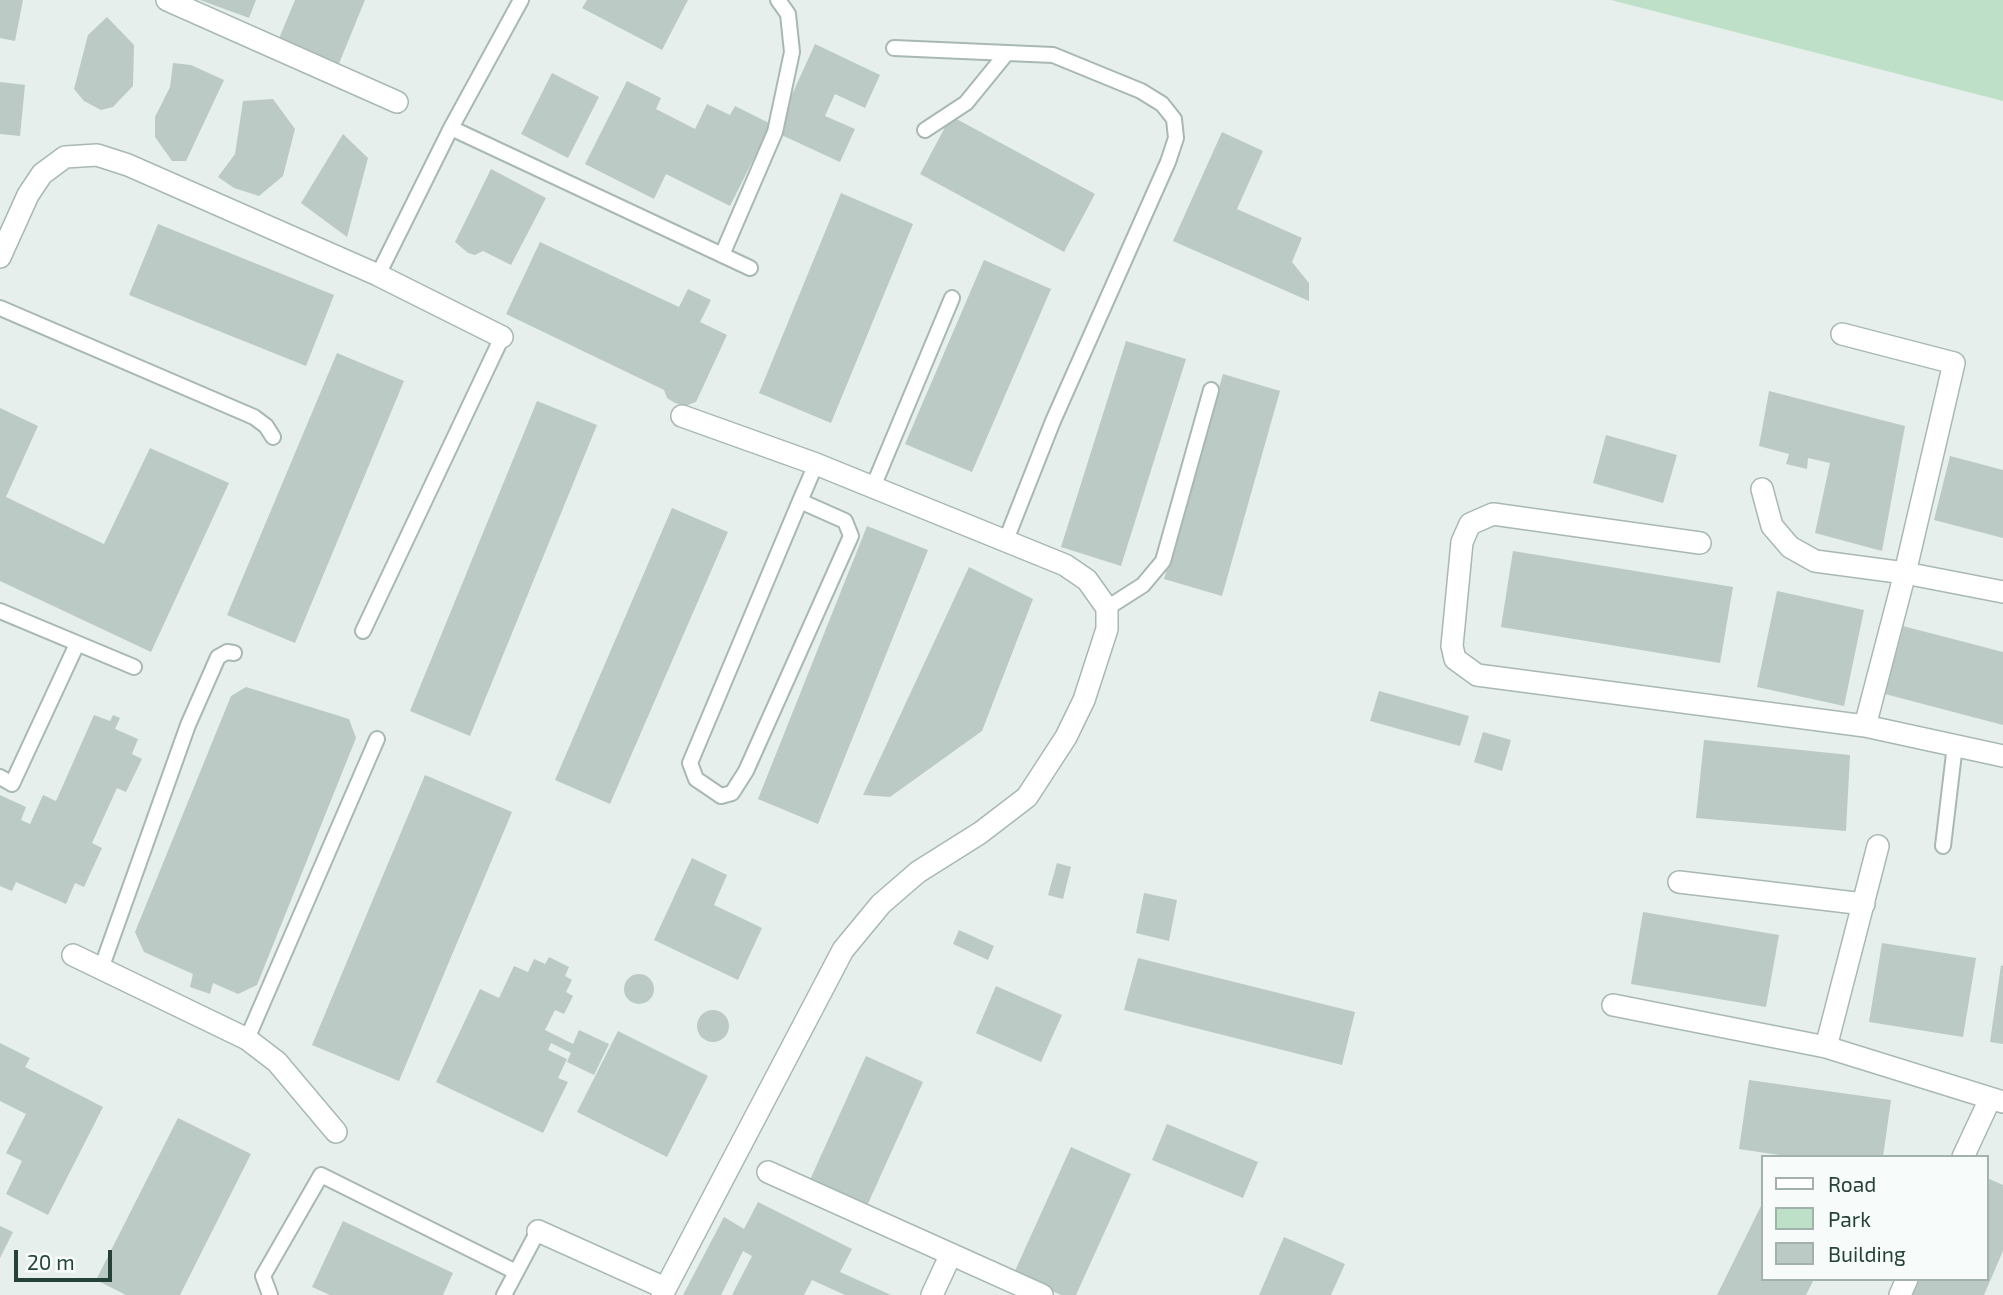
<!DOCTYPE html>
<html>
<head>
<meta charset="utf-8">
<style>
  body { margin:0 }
  #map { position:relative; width:2003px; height:1295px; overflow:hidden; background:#e6efeb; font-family:"Exo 2",sans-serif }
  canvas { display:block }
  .legend { position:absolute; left:1761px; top:1155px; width:228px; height:126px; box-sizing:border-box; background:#f7fbf9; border:2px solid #a3b1ad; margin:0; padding:9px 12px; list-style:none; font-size:21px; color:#24423a }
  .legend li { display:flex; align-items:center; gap:14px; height:35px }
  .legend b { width:35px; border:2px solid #a3b1ad }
  .scale { position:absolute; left:14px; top:1250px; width:98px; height:32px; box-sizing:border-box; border:4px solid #24423a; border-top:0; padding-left:9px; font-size:21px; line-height:24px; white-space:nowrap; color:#24423a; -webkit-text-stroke:5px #f7fbf9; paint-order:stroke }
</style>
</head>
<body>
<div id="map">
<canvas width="2003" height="1295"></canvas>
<ul class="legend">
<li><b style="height:9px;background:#fff"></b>Road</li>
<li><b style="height:19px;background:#bfe0c8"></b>Park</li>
<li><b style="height:19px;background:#bbcac4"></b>Building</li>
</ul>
<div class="scale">20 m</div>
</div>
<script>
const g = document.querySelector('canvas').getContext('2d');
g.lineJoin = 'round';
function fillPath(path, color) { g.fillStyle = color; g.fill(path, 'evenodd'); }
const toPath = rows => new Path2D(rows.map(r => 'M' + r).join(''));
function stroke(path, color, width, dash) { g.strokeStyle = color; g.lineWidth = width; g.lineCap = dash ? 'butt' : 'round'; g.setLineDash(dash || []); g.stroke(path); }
const green = toPath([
  [1611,0,2003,0,2003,101]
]);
const building = toPath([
  [0,0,23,0,15,41,0,38],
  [200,0,256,0,249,18],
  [295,0,365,0,338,66,278,41],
  [587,0,688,0,662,50,582,8],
  [107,17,134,45,133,86,113,107,101,110,84,101,74,89,88,35],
  [815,44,880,75,865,108,835,94,825,116,855,129,840,162,775,132],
  [173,63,191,65,224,80,186,161,172,161,155,137,155,117,170,87],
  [552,73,599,97,568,158,521,134],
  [627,81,661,98,656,109,695,129,707,104,730,115,735,106,771,124,730,206,666,174,654,199,585,164],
  [0,82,25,85,20,136,0,134],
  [273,99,295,129,283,176,259,196,234,188,218,177,235,154,243,101],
  [951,116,1095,194,1064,252,920,174],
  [1222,132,1263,151,1237,209,1302,238,1292,262,1309,283,1309,301,1173,241],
  [343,134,368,158,347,237,301,203],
  [491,169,546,198,511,265,483,251,475,255,468,253,455,242],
  [841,193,913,224,831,423,759,393],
  [158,224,334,295,306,366,129,295],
  [540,242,679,307,688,289,711,300,700,322,727,335,696,402,685,406,675,403,667,398,664,390,506,314],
  [984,260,1051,289,972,472,905,444],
  [1126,341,1186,359,1121,566,1061,547],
  [337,353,404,381,295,643,227,615],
  [1223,374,1280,391,1222,596,1164,579],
  [1769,391,1905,426,1882,551,1815,533,1830,463,1808,458,1807,469,1786,464,1789,454,1759,446],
  [537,401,597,425,470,736,410,711],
  [0,408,38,426,6,497,104,544,150,448,229,483,151,652,0,581],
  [1606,435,1677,455,1663,503,1593,483],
  [1950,456,2003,470,2003,538,1934,520],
  [672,508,728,532,610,804,555,780],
  [867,526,928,550,818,824,758,799],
  [1513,551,1733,587,1720,663,1501,627],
  [969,567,1033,599,982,731,890,797,863,795],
  [1777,591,1864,610,1844,706,1757,687],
  [1903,626,2003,652,2003,725,1885,694],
  [246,687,349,719,356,738,257,985,238,994,213,983,210,994,190,987,193,974,144,952,135,932,231,696],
  [1379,691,1469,716,1460,746,1370,721],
  [94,715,110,721,113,715,120,718,115,729,138,739,132,754,142,759,126,792,117,788,92,843,102,848,84,887,75,883,66,904,16,882,12,891,0,886,0,795,26,807,21,820,30,824,43,795,56,801],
  [1483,732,1511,740,1502,771,1474,762],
  [1704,740,1850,755,1846,831,1696,818],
  [425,775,512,812,399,1081,312,1045],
  [692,858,727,875,714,905,762,928,738,980,654,940],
  [1057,863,1071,867,1063,899,1048,895],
  [1144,893,1177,900,1169,941,1136,933],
  [1643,912,1779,935,1766,1007,1631,984],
  [959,930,994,946,988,960,953,944],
  [1882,943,1976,958,1963,1037,1869,1022],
  [549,957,569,967,565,976,572,980,566,992,573,996,564,1014,555,1010,545,1030,573,1044,579,1030,609,1044,594,1075,567,1062,571,1053,551,1043,548,1050,567,1059,558,1078,568,1082,543,1133,436,1082,480,989,499,998,514,966,528,972,534,959,545,964],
  [1138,958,1355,1012,1342,1065,1124,1010],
  [2001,965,2003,966,2003,1044,1990,1042],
  '624 989a15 15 0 1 1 30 0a15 15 0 1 1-30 0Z',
  [996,986,1062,1015,1041,1062,976,1033],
  '697 1026a16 16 0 1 1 32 0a16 16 0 1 1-32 0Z',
  [618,1031,708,1076,667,1157,577,1112],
  [0,1043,30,1058,25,1067,103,1107,48,1215,6,1194,22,1161,6,1153,26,1114,0,1101],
  [866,1056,923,1082,866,1208,809,1182],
  [1749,1080,1891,1100,1883,1157,1793,1157,1739,1149],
  [178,1118,251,1154,180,1295,126,1295,96,1280],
  [1167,1124,1258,1162,1243,1198,1152,1160],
  [1071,1147,1131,1174,1076,1295,1061,1295,1014,1273],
  [1987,1178,2003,1185,2003,1251,1984,1295,1902,1295,1909,1279,1987,1279],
  [758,1202,852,1249,840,1272,891,1295,845,1295,812,1280,804,1295,732,1295,752,1256,743,1251,721,1295,683,1295,724,1217,744,1229],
  [1761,1206,1763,1279,1814,1279,1806,1295,1717,1295],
  [343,1221,453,1273,443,1295,330,1295,312,1287],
  [0,1226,13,1232,0,1258],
  [1284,1237,1345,1264,1331,1295,1259,1295]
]);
const lane = toPath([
  [894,48,1053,55,1141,91,1162,104,1174,119,1176,138,1168,162,1053,421,1006,540],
  [451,128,750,268],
  [925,130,966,103,1006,54],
  [722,255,775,132,792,52,788,14,778,0],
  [378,275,451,128,521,0],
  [0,308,254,417,266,426,273,437],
  [873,487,952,298],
  [800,501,845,521,851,536,746,771,732,793,721,796,696,779,690,763,800,501,816,464],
  [1107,608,1143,585,1163,561,1211,390],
  [0,611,134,667],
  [363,631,502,337],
  [0,777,12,784,77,644],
  [1943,846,1955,745],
  [101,969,188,725,218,657,227,652,234,653],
  [247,1039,377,739],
  [270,1295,263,1276,321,1175,516,1272],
  [504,1295,538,1231]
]);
const street = toPath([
  [167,0,397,102],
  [0,257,28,195,42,174,65,157,97,155,128,165,378,275,502,337],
  [1842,334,1954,363,1905,573,1865,726],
  [1762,489,1772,526,1790,547,1815,561,1905,573,2003,592],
  [1700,543,1493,514,1470,524,1462,542,1452,646,1455,659,1477,675,1865,726,2003,756],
  [1878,846,1826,1047,2003,1102],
  [1679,882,1864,904],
  [73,955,247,1039,277,1062,336,1132],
  [1613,1005,1826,1047],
  [1963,1157,1990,1099],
  [768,1172,1042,1295],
  [538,1231,665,1288],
  [662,1295,843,950,881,904,918,872,980,833,1027,797,1066,737,1084,700,1107,629,1107,608,1087,580,1065,565,816,464,682,416],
  [932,1295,951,1254],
  [1900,1295,1907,1279]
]);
fillPath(green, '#bfe0c8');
fillPath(building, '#bbcac4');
stroke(lane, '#a8b8b2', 18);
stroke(street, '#a8b8b2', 24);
stroke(lane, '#fff', 14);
stroke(street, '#fff', 21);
</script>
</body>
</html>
